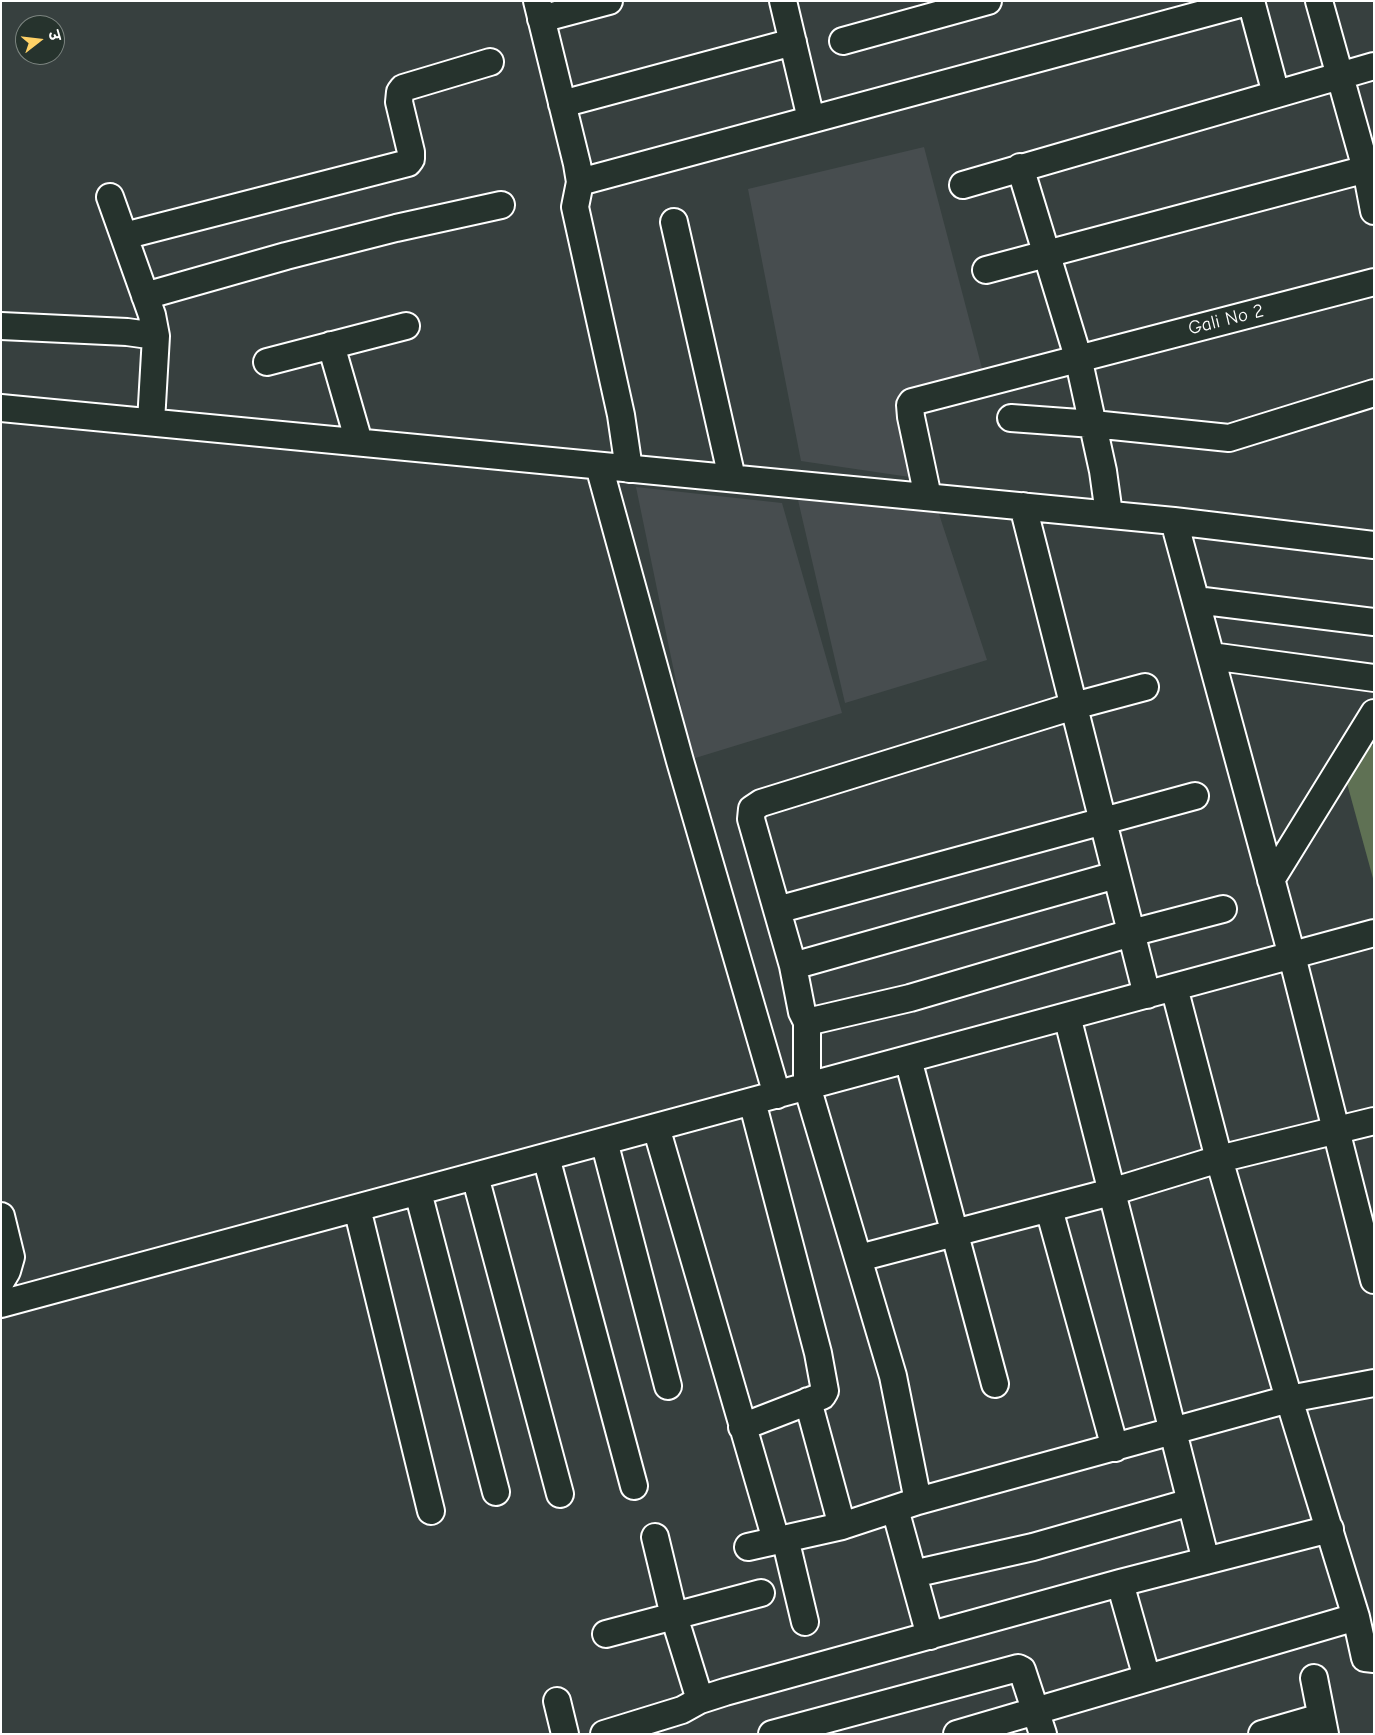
<!DOCTYPE html>
<html>
<head>
<meta charset="utf-8">
<style>
  body { margin:0 }
  #map { position:relative; width:1375px; height:1735px; overflow:hidden; background:#37403f; font-family:"Comic Neue","Playpen Sans Deva",sans-serif }
  canvas { display:block }
  .frame { position:absolute; inset:0; border:2px solid #fff; pointer-events:none }
  .north { position:absolute; left:15px; top:15px; width:50px; height:50px; box-sizing:border-box; background:#26332d; border:1px solid #7d8581; border-radius:50%; rotate:74deg; font-size:14px; font-weight:700; line-height:20px; text-align:center; color:#fff }
  .north::after { content:''; display:block; margin:auto; width:18px; height:22px; background:#ffd166; clip-path:polygon(50% 0,100% 100%,50% 72%,0 100%) }
</style>
</head>
<body>
<div id="map">
<canvas width="1375" height="1735"></canvas>
<div class="frame"></div>
<div class="north">उ</div>
</div>
<script>
const g = document.querySelector('canvas').getContext('2d');
g.lineJoin = 'round';
function fillPath(path, color) { g.fillStyle = color; g.fill(path, 'evenodd'); }
const toPath = rows => new Path2D(rows.map(r => 'M' + r).join(''));
function stroke(path, color, width, dash) { g.strokeStyle = color; g.lineWidth = width; g.lineCap = dash ? 'butt' : 'round'; g.setLineDash(dash || []); g.stroke(path); }
function drawText(font, color, halo, rows, align = 'center') {
  g.font = font + ' "Comic Neue",sans-serif'; g.lineWidth = 4; g.setLineDash([]); g.textBaseline = 'middle'; g.strokeStyle = halo; g.fillStyle = color; for (const [text, x, y, turn = 0] of rows) {
    g.save(); g.translate(x, y); g.rotate((+turn || 0) * Math.PI / 180); g.textAlign = isNaN(turn) ? turn : align; if (halo) g.strokeText(text, 0, 0); g.fillText(text, 0, 0); g.restore();
  }
}
const built = toPath([
  [924,147,989,395,918,405,937,481,801,461,748,189],
  [636,487,782,503,842,713,692,759],
  [798,500,938,511,987,660,845,703]
]);
const green = toPath([
  [1374,745,1374,882,1339,754]
]);
const minor = toPath([
  [537,1,577,164,580,182,575,207,621,415,629,469],
  [783,1,811,119],
  [1319,1,1366,169,1374,211],
  [541,19,609,1],
  [843,41,988,1],
  [562,104,793,42],
  [1020,167,1078,357,1103,471,1109,514],
  [580,182,1251,1,1276,94],
  [963,185,1374,66],
  [110,197,152,315,156,336,151,422],
  [674,222,732,478],
  [124,236,408,163,411,159,411,152,399,102,400,92,403,88,490,62],
  [986,270,1374,167],
  [145,296,286,256,396,228,501,205],
  [1,326,127,332,156,336],
  [331,345,359,442],
  [267,362,406,326],
  [1,408,1174,521,1374,545],
  [1011,418,1093,424,1229,438,1374,393],
  [599,466,680,761,777,1095],
  [928,497,911,417,910,405,912,402,1374,282],
  [1023,506,1147,995],
  [1174,521,1292,956,1374,1280],
  [1196,600,1374,622],
  [1211,656,1374,678],
  [1271,880,1374,713],
  [777,910,1195,796],
  [793,966,1116,875],
  [1174,987,1219,1159,1374,1121],
  [1067,1016,1206,1561],
  [807,1022,910,998,1131,933,1223,909],
  [908,1059,995,1384],
  [656,1127,776,1540],
  [604,1141,668,1386],
  [546,1157,634,1486],
  [475,1176,560,1494],
  [418,1192,496,1492],
  [357,1208,431,1511],
  [1049,1209,1115,1448],
  [1,1216,11,1257,7,1271,1,1281],
  [859,1258,1111,1192,1219,1159,1289,1399,1356,1617,1365,1658,1374,1659],
  [1,1304,1374,933],
  [808,1401,842,1526],
  [742,1427,822,1396,825,1391,818,1353,752,1101],
  [918,1501,893,1376,807,1086,807,1022,802,1012,793,966,751,819,752,809,761,803,1074,706,1145,687],
  [895,1509,930,1636],
  [655,1537,674,1616,700,1700],
  [785,1538,805,1622],
  [748,1547,842,1526,918,1501,1289,1399,1374,1383],
  [913,1574,1033,1547,1191,1502],
  [1120,1583,1147,1678],
  [606,1634,761,1593],
  [1314,1678,1325,1734],
  [557,1701,565,1734],
  [604,1734,682,1710,700,1700,725,1692,1120,1583,1330,1529],
  [772,1734,1018,1668,1022,1670,1043,1734],
  [957,1734,1356,1617],
  [1262,1734,1321,1717]
]);
const streetNames = [
  ["Gali No 2",1226,320,-14]
];
fillPath(built, '#474d4f');
fillPath(green, '#5f7154');
stroke(minor, '#fff', 30);
stroke(minor, '#26332d', 26);
drawText('19px', '#fff', '#26332d', streetNames);
</script>
</body>
</html>
